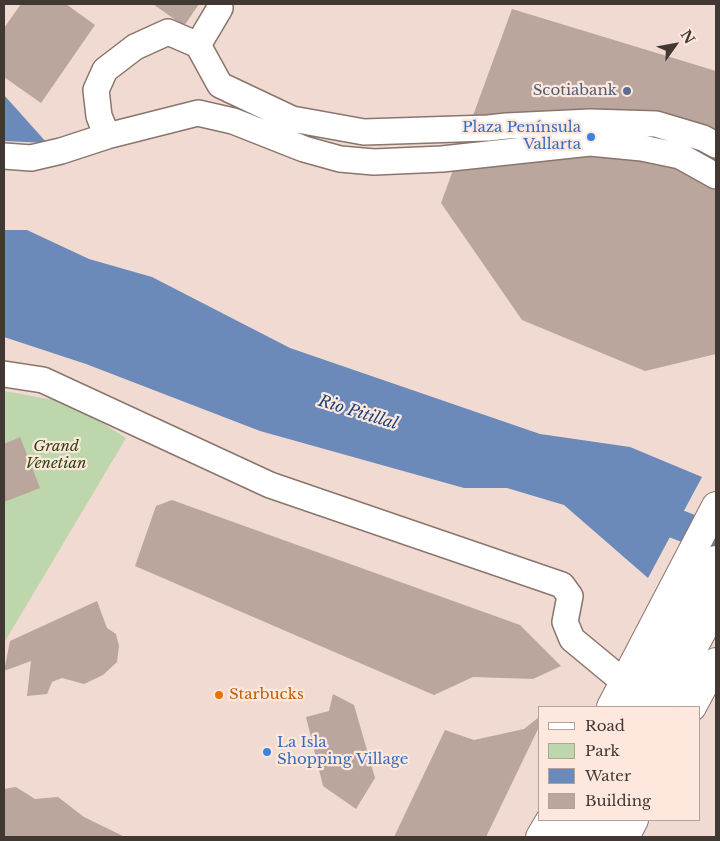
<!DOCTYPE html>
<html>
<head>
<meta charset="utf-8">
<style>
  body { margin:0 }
  #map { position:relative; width:720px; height:841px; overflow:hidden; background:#f1dad1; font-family:"Libre Baskerville",serif }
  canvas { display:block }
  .frame { position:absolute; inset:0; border:5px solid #413834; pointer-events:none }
  .legend { position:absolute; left:538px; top:706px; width:162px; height:115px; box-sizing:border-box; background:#fee8de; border:1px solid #b2a29a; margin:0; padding:6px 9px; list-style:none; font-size:15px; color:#413834 }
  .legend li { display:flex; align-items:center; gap:10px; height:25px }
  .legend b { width:25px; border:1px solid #b2a29a }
  .north { position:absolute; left:650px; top:20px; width:50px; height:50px; -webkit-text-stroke:4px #fee8de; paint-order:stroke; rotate:58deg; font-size:14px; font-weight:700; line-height:20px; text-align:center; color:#413834 }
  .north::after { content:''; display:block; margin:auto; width:18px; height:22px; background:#413834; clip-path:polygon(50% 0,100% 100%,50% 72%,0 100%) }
</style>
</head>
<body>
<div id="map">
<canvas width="720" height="841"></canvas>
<div class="frame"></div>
<ul class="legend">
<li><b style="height:6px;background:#fff"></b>Road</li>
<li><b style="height:14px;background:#bdd6ab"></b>Park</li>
<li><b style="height:14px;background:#6b89b9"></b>Water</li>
<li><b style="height:14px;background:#baa69c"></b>Building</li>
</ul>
<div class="north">N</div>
</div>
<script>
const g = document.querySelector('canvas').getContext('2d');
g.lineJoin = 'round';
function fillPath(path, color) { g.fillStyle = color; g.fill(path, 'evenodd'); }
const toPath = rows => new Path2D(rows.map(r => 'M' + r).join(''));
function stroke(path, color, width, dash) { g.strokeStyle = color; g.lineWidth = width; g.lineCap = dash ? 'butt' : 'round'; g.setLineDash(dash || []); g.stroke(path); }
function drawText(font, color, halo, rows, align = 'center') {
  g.font = font + ' "Libre Baskerville",serif'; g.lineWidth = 4.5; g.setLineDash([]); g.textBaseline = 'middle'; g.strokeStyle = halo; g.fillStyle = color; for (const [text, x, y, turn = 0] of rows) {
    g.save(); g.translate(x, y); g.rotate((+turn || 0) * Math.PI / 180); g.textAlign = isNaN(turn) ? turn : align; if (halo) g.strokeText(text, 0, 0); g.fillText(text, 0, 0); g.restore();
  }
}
const green = toPath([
  [4,391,71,403,126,438,4,643]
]);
const water = toPath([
  [4,95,47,143,4,141],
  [4,230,27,230,89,259,152,277,290,348,540,434,630,447,702,477,648,578,564,505,507,488,464,488,260,431,86,364,4,337]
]);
const river = toPath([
  [640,510,716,539]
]);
const building = toPath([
  [21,4,66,4,95,25,41,103,4,77,4,28],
  [153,4,199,4,184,26],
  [512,9,716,71,716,354,645,371,522,320,441,203],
  [20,437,40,488,4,502,4,444],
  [172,500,520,625,561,666,533,679,473,677,434,695,135,566,156,506],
  [97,601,107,628,116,634,119,646,117,662,103,675,84,684,62,678,52,682,47,694,27,696,31,661,4,671,10,641],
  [333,694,354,705,375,778,356,809,323,786,306,717,329,711],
  [539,717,539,727,486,837,394,837,445,730,474,740,524,729],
  [16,787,35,799,58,797,84,817,125,837,4,837,4,789]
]);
const minor = toPath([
  [198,45,220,8],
  [107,136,99,116,96,90,105,70,135,47,168,32,198,45,220,85,292,119,364,132,488,128,507,126,590,122,656,124,703,138,716,145],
  [4,156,31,158,61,151,107,136,198,113,233,121,304,149,340,159,374,162,442,159,590,143,642,148,680,156,716,176],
  [4,374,43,380,270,485,562,585,570,596,565,622,572,639,624,682]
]);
const major = toPath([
  [611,707,716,506],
  [692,707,716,662],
  [540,837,550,820],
  [625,837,634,820]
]);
const highway = toPath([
  [635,707,716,560],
  [662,707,716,605],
  [568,837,577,820],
  [596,837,605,820]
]);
const markers = [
  [627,91,5,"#5c6f8a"],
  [591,137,5,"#3f7fe0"],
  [219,695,5,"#e8710a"],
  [267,752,5,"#3f7fe0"]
];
const serviceNames = [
  ["Scotiabank",617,91]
];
const shopNames = [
  ["Plaza Península",581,128],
  ["Vallarta",581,145],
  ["La Isla",277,743,"left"],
  ["Shopping Village",277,760,"left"]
];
const parkNames = [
  ["Grand",56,447],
  ["Venetian",56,464]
];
const foodNames = [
  ["Starbucks",229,695]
];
const waterNames = [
  ["Rio Pitillal",358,413,17]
];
fillPath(green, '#bdd6ab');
fillPath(water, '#6b89b9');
stroke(river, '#6b89b9', 30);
fillPath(building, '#baa69c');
stroke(minor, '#89756c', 28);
stroke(major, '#89756c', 30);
stroke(highway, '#89756c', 30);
stroke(minor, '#fff', 25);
stroke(major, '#fff', 28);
stroke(highway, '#fff', 28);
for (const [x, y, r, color] of markers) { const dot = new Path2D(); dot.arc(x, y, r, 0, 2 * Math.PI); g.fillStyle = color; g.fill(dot); stroke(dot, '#fee8de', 2); }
drawText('15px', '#4e5e75', '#fee8de', serviceNames, 'right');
drawText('15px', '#366cbe', '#fee8de', shopNames, 'right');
drawText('italic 15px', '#29440a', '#fee8de', parkNames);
drawText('15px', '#c56008', '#fee8de', foodNames, 'left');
drawText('italic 16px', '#1a407c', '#fee8de', waterNames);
</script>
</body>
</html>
